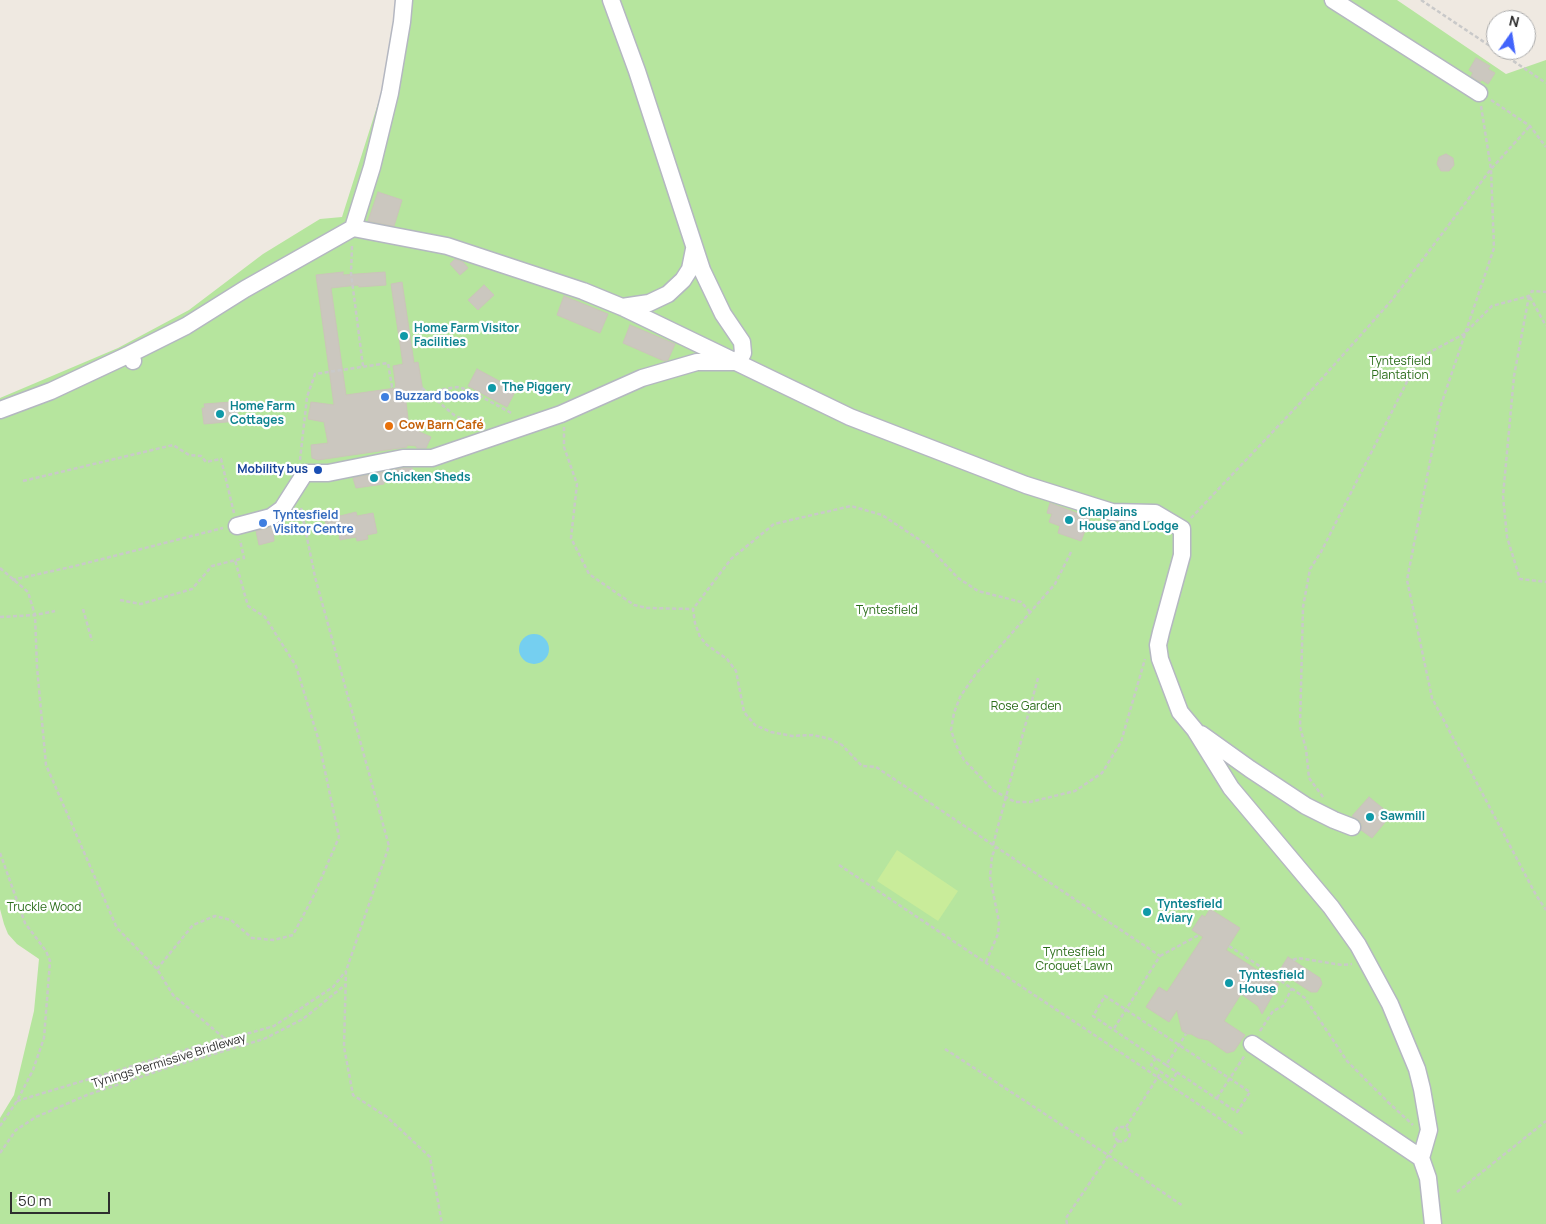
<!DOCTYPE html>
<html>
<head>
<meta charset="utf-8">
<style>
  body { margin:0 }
  #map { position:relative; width:1546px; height:1224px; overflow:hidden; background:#efe9e1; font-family:Manrope,sans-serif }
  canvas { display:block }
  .north { position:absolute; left:1486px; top:10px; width:50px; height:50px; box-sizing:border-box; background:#fff; border:1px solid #ababab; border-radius:50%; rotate:13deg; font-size:14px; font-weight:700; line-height:20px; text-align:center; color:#2e2e2e }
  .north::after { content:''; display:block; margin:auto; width:18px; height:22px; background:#4264fb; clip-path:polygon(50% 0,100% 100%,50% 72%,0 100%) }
  .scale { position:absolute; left:10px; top:1192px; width:100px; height:22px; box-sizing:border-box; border:2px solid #2e2e2e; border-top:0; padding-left:6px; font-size:15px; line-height:18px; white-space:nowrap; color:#2e2e2e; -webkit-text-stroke:4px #fff; paint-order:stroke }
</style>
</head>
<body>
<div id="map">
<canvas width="1546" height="1224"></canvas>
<div class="north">N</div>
<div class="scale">50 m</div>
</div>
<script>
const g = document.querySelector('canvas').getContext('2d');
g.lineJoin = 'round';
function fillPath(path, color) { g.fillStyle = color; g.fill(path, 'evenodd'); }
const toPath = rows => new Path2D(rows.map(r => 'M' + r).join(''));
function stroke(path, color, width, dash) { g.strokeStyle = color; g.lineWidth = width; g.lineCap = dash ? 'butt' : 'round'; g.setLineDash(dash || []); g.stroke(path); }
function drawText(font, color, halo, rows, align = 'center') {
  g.font = font + ' Manrope,sans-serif'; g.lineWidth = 4.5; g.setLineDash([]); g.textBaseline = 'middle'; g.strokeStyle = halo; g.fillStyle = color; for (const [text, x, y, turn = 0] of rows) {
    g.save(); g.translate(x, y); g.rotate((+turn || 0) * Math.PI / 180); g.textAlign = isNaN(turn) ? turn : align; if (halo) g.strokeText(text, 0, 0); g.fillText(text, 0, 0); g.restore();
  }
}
const green = toPath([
  [399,0,1397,0,1506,74,1546,60,1546,1224,0,1224,0,1118,14,1095,34,1011,39,959,17,944,8,934,4,924,0,909,0,398,118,348,189,310,263,254,320,219,342,217,381,94,392,69]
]);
const pitch = toPath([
  [897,850,958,891,938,921,877,881]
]);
const water = toPath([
  '519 649a15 15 0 1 1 30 0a15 15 0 1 1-30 0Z'
]);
const building = toPath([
  [1476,58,1490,66,1488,69,1495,73,1488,84,1482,80,1480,82,1471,76,1473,73,1469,70,1476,58],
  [1446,154,1453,158,1454,165,1449,171,1441,171,1437,164,1439,157,1446,154],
  [378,192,402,200,394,226,368,221,378,192],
  [455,259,463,262,468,268,460,275,450,264,455,259],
  [343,272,343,275,385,272,386,285,359,287,358,285,331,288,346,395,396,388,393,366,403,364,391,284,402,282,414,363,418,362,423,391,405,394,409,427,431,437,426,448,417,448,416,446,407,445,407,447,318,460,312,458,311,445,328,443,324,422,308,419,311,402,334,405,316,275,343,272],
  [484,285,494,295,478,310,468,300,484,285],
  [564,296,608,314,600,333,557,315,564,296],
  [630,325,675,344,668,360,664,361,623,343,630,325],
  [477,369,516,390,507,407,468,386,477,369],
  [231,402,231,407,237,407,238,421,204,424,202,408,205,408,204,404,231,402],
  [404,468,412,468,413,473,384,480,384,484,356,488,353,478,404,468],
  [1050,503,1090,518,1081,541,1058,533,1060,526,1049,522,1052,514,1047,513,1050,503],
  [339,512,340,516,356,512,357,516,373,513,377,533,367,535,368,539,357,541,356,537,340,540,338,529,327,531,324,515,339,512],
  [273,527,274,541,259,545,256,531,273,527],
  [1369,797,1391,815,1372,838,1361,830,1362,825,1359,820,1352,816,1369,797],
  [1210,909,1240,928,1226,950,1279,984,1262,1014,1258,1006,1241,994,1224,1021,1245,1035,1234,1051,1227,1053,1208,1040,1198,1038,1191,1034,1187,1034,1182,1031,1177,1010,1169,1022,1146,1007,1159,987,1167,992,1203,937,1192,930,1202,915,1205,917,1210,909],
  [1288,957,1320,978,1322,984,1317,992,1311,992,1279,971,1288,957]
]);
const path = toPath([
  [1421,0,1496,50],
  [1497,50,1546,83],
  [1491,100,1530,126,1546,147],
  [1481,106,1491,169,1494,248,1441,405,1407,580,1432,698,1536,895,1546,910],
  [352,246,351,273,363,366],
  [1529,296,1514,376,1503,496,1507,537,1520,579,1546,582],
  [1530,297,1546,326],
  [422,388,454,415,475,425,480,425],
  [431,396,439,390,457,387,469,390,513,414],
  [564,427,564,447,577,484,571,538,589,574,634,605,647,608,693,609],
  [300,460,307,397,315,374,388,363,392,387,410,395,427,393],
  [23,481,173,445,189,455,201,456,206,462,221,459,234,513],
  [301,508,315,577,389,846,346,971,344,1047,353,1095,387,1117,430,1157,442,1224],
  [1191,518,1301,402,1392,300,1491,169,1530,126],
  [1071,552,1055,584,975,675,960,697,954,713,951,730,956,745,964,760,993,790,1015,802,1030,802,1075,791,1102,773,1121,742,1145,659],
  [0,568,28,592,35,615,37,667,46,765,117,928,157,969,173,995,224,1038],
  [12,580,75,566,223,528],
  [120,600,141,604,192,589,212,566,244,558,240,540],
  [83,609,92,641],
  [1030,612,1021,602,978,591,958,578,926,544,882,515,851,506,774,524,731,559,693,609,695,623,700,637,707,645,727,659,736,671,744,712,755,725,771,732,792,736,813,735,830,739,842,745,862,766,876,767,1160,956,1113,1030],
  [0,617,35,615,55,611],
  [1323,797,1309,778,1306,749,1300,727,1303,607,1310,569,1321,552,1419,358,1464,334,1492,306,1529,296,1532,291,1546,292],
  [993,845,1038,678],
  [0,853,25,923,46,951,50,961,44,1038,33,1070,17,1101,0,1126],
  [839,865,1243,1134],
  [1229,946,1276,977],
  [1160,956,1199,935],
  [1293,960,1298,958,1342,965,1352,964],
  [986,962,998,934,999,922,990,877,992,856,996,847],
  [157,969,193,925,215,916,231,920,252,938,274,940,293,935,315,893,339,837,318,738,296,666,265,617,248,606,235,560],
  [1281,981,1305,998,1347,1061,1389,1103,1413,1125],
  [1260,1031,1273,1011,1283,1006,1292,988],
  [945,1049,1108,1155,1183,1206],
  [1156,1058,1151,1065,1161,1072,1173,1080,1177,1072],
  [1166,1065,1237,1112,1250,1092,1179,1045,1125,1009,1105,996,1093,1016,1166,1065,1179,1045,1186,1034],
  [1217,1098,1245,1055],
  [17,1101,224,1038,232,1038,274,1026,333,987,345,972],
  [1126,1127,1161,1072],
  [1118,1141,1124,1142,1129,1137,1130,1133,1126,1127],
  [1118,1141,1114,1137,1114,1131,1118,1127,1126,1127],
  [0,1153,16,1130,36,1117,87,1095,164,1069,264,1039,303,1019,345,985],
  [1457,1192,1546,1121],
  [1067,1224,1066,1218,1118,1141]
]);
const minor = toPath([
  [611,0,637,71,702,270,723,314,742,342,743,353,738,362],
  [1333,0,1479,93],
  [353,228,372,167,390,93,402,22,404,0],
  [622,307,649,303,668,294,683,280,690,269,694,249],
  [133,361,130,354,186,326,245,289,353,228,447,246,583,291,622,307,850,417,1026,485,1112,512,1155,513,1182,529,1182,555,1161,632,1158,645,1160,659,1180,712,1195,730,1231,788,1331,907,1358,945,1390,1004,1417,1069,1422,1089,1429,1130,1421,1158,1428,1178,1433,1224],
  [0,410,51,391,130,354],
  [237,526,271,517,282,509,305,473,328,473,403,458,432,458,561,414,642,378,697,362,734,362],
  [1201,734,1250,769,1306,806,1334,820,1352,827],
  [1252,1044,1421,1158]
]);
const markers = [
  [404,336,5,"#0f9aa8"],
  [492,388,5,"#0f9aa8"],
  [385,397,5,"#3f7fe0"],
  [220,414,5,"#0f9aa8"],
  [389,426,5,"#e8710a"],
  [318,470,5,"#1a4fb4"],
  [374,478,5,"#0f9aa8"],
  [1069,520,5,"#0f9aa8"],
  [263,523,5,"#3f7fe0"],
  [1370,817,5,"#0f9aa8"],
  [1147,912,5,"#0f9aa8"],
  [1229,983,5,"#0f9aa8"]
];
const cultureNames = [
  ["Home Farm Visitor",414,329],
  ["Facilities",414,343],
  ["The Piggery",502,388],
  ["Home Farm",230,407],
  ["Cottages",230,421],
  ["Chicken Sheds",384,478],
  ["Chaplains",1079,513],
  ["House and Lodge",1079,527],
  ["Sawmill",1380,817],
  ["Tyntesfield",1157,905],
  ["Aviary",1157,919],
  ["Tyntesfield",1239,976],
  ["House",1239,990]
];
const parkNames = [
  ["Tyntesfield",1400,362],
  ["Plantation",1400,376],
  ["Tyntesfield",887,611],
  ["Rose Garden",1026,707],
  ["Truckle Wood",44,908],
  ["Tyntesfield",1074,953],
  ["Croquet Lawn",1074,967]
];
const shopNames = [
  ["Buzzard books",395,397],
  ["Tyntesfield",273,516],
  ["Visitor Centre",273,530]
];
const foodNames = [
  ["Cow Barn Café",399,426]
];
const transitNames = [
  ["Mobility bus",308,470]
];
const streetNames = [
  ["Tynings Permissive Bridleway",169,1061,-17]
];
fillPath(green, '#b6e59e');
fillPath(pitch, '#c9ec9a');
fillPath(water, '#75cff0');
fillPath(building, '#cbc7bf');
stroke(building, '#cbc5ba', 1);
stroke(minor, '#b4b7c1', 19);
stroke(path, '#c9c9c9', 2.5, [4, 2.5]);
stroke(minor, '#fff', 16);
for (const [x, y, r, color] of markers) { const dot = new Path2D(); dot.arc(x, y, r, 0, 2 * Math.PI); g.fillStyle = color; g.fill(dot); stroke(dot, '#fff', 2); }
drawText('bold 12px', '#0d838f', '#fff', cultureNames, 'left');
drawText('12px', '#2c6e1b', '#fff', parkNames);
drawText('bold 12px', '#366cbe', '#fff', shopNames, 'left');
drawText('bold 12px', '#c56008', '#fff', foodNames, 'left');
drawText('bold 12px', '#164399', '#fff', transitNames, 'right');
drawText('12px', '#2e2e2e', '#fff', streetNames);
</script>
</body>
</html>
